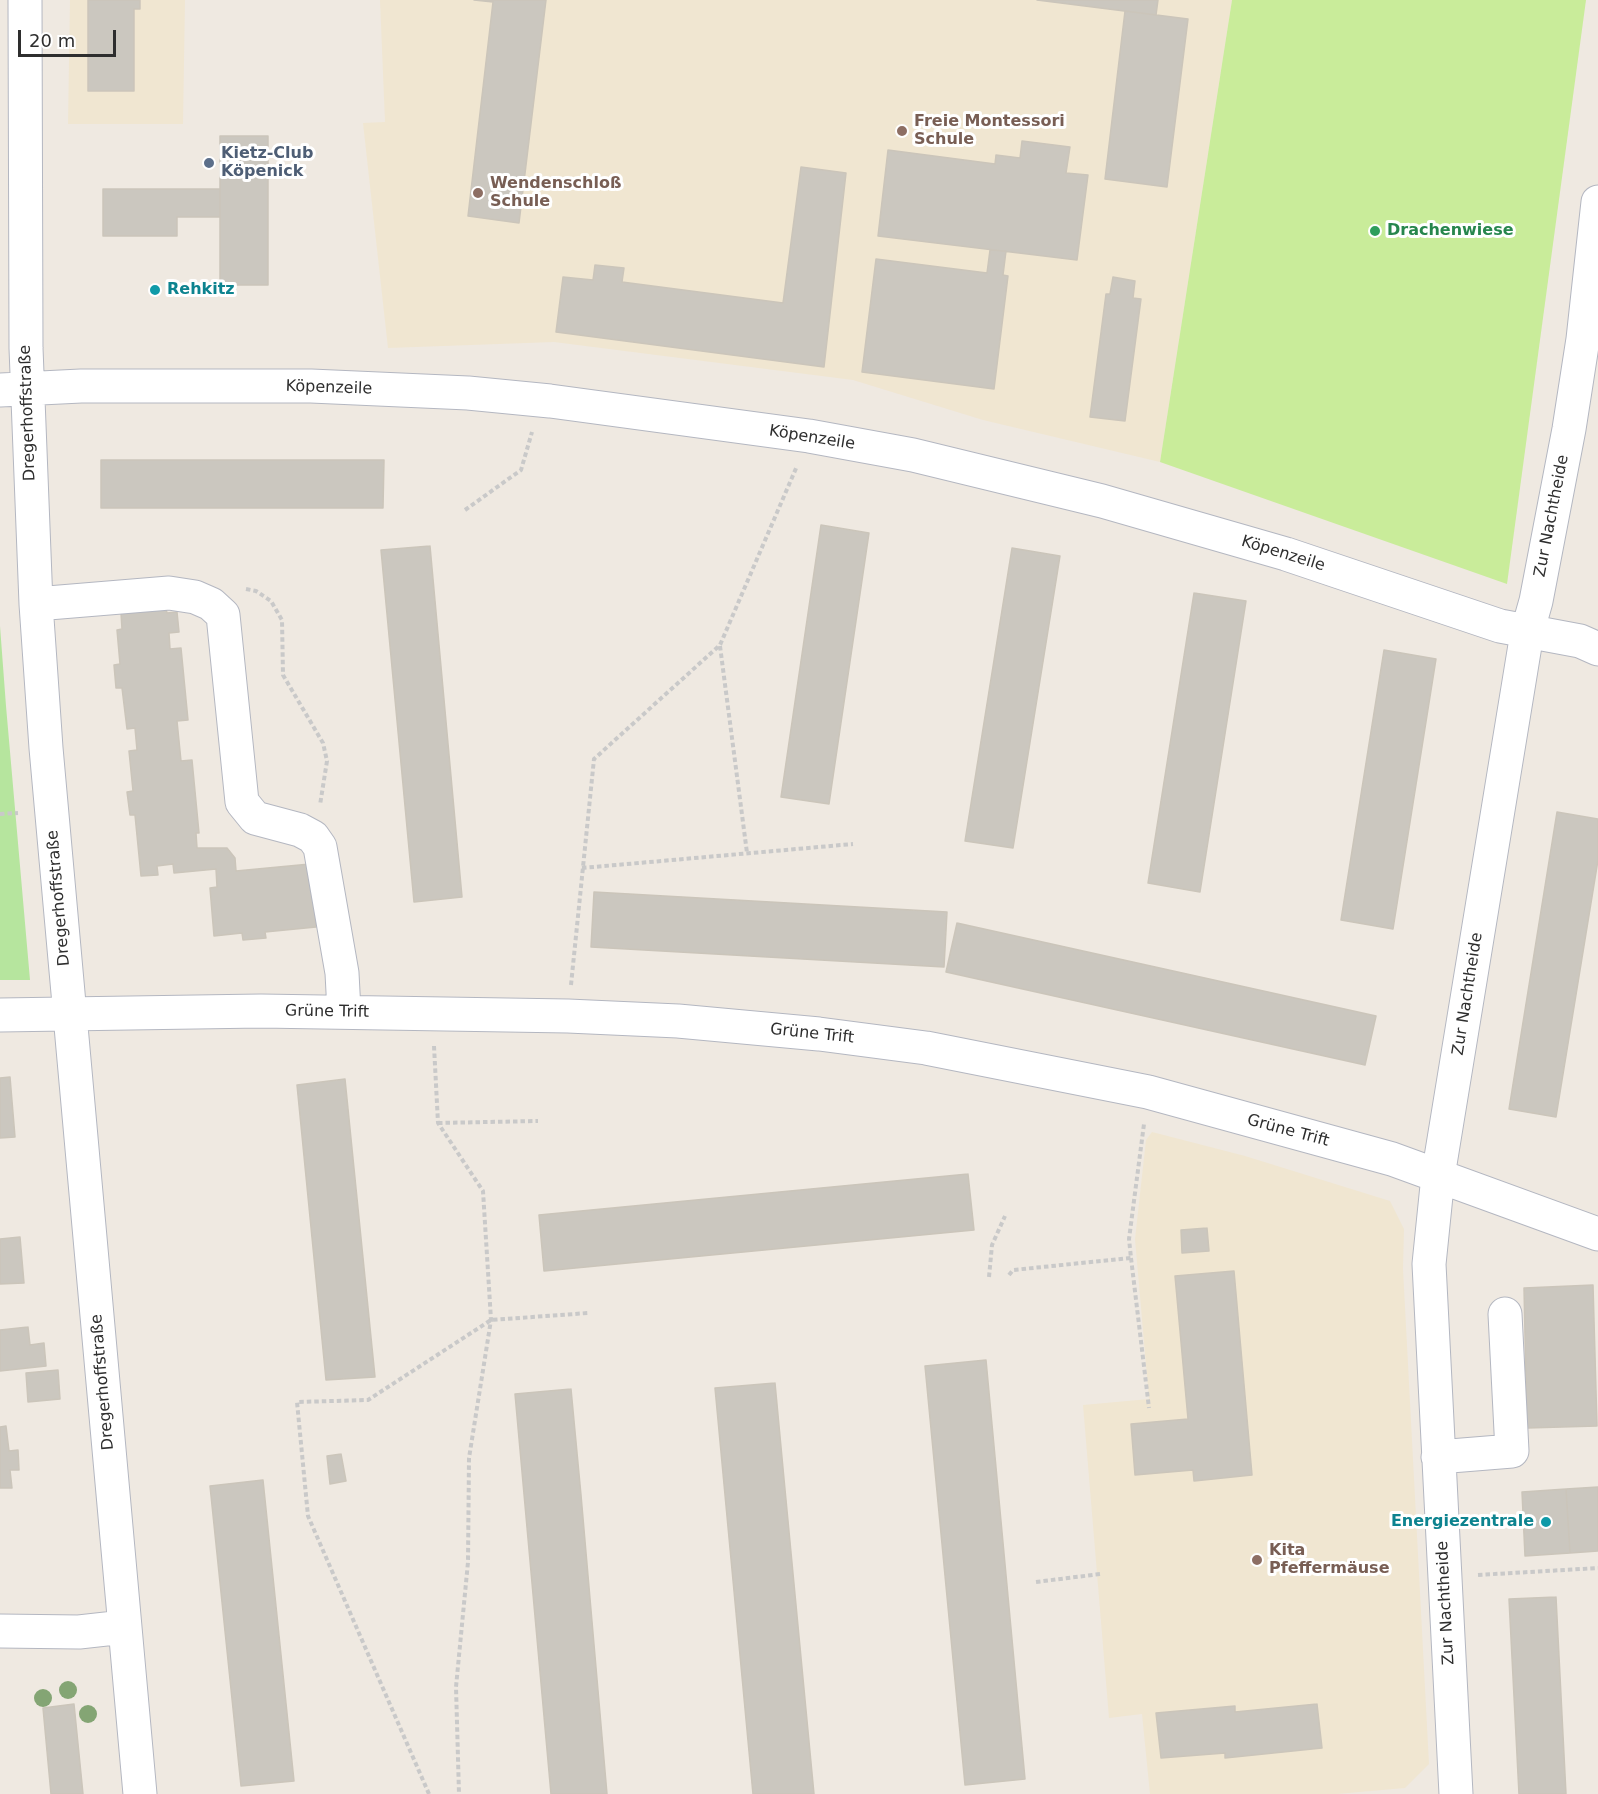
<!DOCTYPE html>
<html>
<head>
<meta charset="utf-8">
<style>
  body { margin:0 }
  #map { position:relative; width:1598px; height:1794px; overflow:hidden; background:#efe9e1; font-family:"DejaVu Sans",sans-serif }
  canvas { display:block }
  .scale { position:absolute; left:18px; top:30px; width:98px; height:27px; box-sizing:border-box; border:3px solid #2e2e2e; border-top:0; padding-left:8px; font-size:18px; line-height:21px; white-space:nowrap; color:#2e2e2e; -webkit-text-stroke:4px #fff; paint-order:stroke }
</style>
</head>
<body>
<div id="map">
<canvas width="1598" height="1794"></canvas>
<div class="scale">20 m</div>
</div>
<script>
const g = document.querySelector('canvas').getContext('2d');
g.lineJoin = 'round';
function fillPath(path, color) { g.fillStyle = color; g.fill(path, 'evenodd'); }
const toPath = rows => new Path2D(rows.map(r => 'M' + r).join(''));
function stroke(path, color, width, dash) { g.strokeStyle = color; g.lineWidth = width; g.lineCap = dash ? 'butt' : 'round'; g.setLineDash(dash || []); g.stroke(path); }
function drawText(font, color, halo, rows, align = 'center') {
  g.font = font + ' "DejaVu Sans",sans-serif'; g.lineWidth = 6; g.setLineDash([]); g.textBaseline = 'middle'; g.strokeStyle = halo; g.fillStyle = color; for (const [text, x, y, turn = 0] of rows) {
    g.save(); g.translate(x, y); g.rotate((+turn || 0) * Math.PI / 180); g.textAlign = isNaN(turn) ? turn : align; if (halo) g.strokeText(text, 0, 0); g.fillText(text, 0, 0); g.restore();
  }
}
const education = toPath([
  [70,0,185,0,183,124,68,124],
  [380,0,1232,0,1160,462,983,420,853,380,554,342,388,348,363,123,385,122],
  [1152,1132,1245,1156,1390,1201,1404,1229,1403,1269,1429,1764,1405,1788,1337,1794,1150,1794,1142,1714,1109,1718,1083,1405,1149,1399,1135,1239,1146,1140]
]);
const green = toPath([
  [0,626,6,706,30,980,0,980]
]);
const pitch = toPath([
  [1232,0,1586,0,1507,584,1160,462]
]);
const building = toPath([
  [88,0,140,0,140,9,134,9,134,91,88,91,88,0],
  [474,0,546,0,519,223,468,216,493,2,474,0],
  [1037,0,1158,0,1156,15,1037,0],
  [1125,11,1188,19,1167,187,1105,179,1125,11],
  [220,136,268,136,268,285,220,285,220,136],
  [1022,141,1070,147,1066,173,1088,175,1077,260,878,236,888,150,995,164,996,155,1020,158,1022,141],
  [801,167,846,173,824,367,556,332,563,277,593,280,595,265,624,268,622,282,783,303,801,167],
  [103,189,220,189,220,217,177,217,177,236,103,236,103,189],
  [990,250,1006,251,1003,275,1008,276,994,389,862,372,876,259,987,273,990,250],
  [1113,277,1135,281,1133,298,1141,299,1125,421,1090,417,1106,294,1110,294,1113,277],
  [101,460,384,460,383,508,101,508,101,460],
  [821,525,869,533,829,804,781,797,821,525],
  [430,546,462,897,414,902,381,550,430,546],
  [1012,548,1060,556,1013,848,965,841,1012,548],
  [1194,593,1246,601,1200,892,1148,883,1194,593],
  [166,609,167,613,177,612,179,632,169,633,170,649,181,648,188,720,177,721,181,761,192,760,199,833,196,833,197,848,227,848,235,858,236,871,310,864,316,927,265,932,266,938,243,940,242,933,214,936,210,888,217,887,216,869,174,873,173,864,157,866,158,875,141,876,135,815,130,815,127,792,133,791,129,751,137,750,135,728,127,729,122,688,116,688,114,665,120,664,117,630,122,629,121,613,166,609],
  [1384,650,1436,659,1393,929,1341,920,1384,650],
  [1557,812,1598,819,1598,860,1556,1117,1509,1109,1557,812],
  [594,892,947,912,944,967,591,947,594,892],
  [957,923,1376,1016,1365,1065,946,972,957,923],
  [10,1077,15,1137,0,1138,0,1078,10,1077],
  [345,1079,375,1377,326,1380,297,1085,345,1079],
  [968,1174,974,1230,544,1271,539,1215,968,1174],
  [1207,1228,1209,1251,1182,1253,1181,1230,1207,1228],
  [20,1237,24,1283,0,1284,0,1239,20,1237],
  [1234,1271,1252,1475,1194,1481,1193,1470,1135,1475,1131,1424,1188,1419,1175,1276,1234,1271],
  [1593,1285,1597,1426,1527,1428,1524,1288,1593,1285],
  [28,1327,30,1345,44,1343,46,1366,0,1371,0,1330,28,1327],
  [986,1360,1025,1779,965,1785,925,1366,986,1360],
  [58,1370,60,1399,28,1402,26,1373,58,1370],
  [775,1383,784,1479,814,1794,753,1794,715,1388,775,1383],
  [571,1389,581,1495,607,1794,551,1794,515,1394,571,1389],
  [6,1426,9,1451,18,1450,19,1470,10,1470,12,1488,0,1488,0,1427,6,1426],
  [341,1454,346,1481,330,1484,327,1456,341,1454],
  [263,1480,294,1781,241,1786,210,1486,263,1480],
  [1598,1487,1598,1551,1570,1553,1566,1489,1598,1487],
  [1566,1489,1570,1553,1525,1556,1522,1492,1566,1489],
  [1556,1597,1566,1794,1519,1794,1509,1599,1556,1597],
  [74,1704,83,1794,51,1794,43,1708,74,1704],
  [1317,1704,1322,1748,1225,1758,1225,1753,1161,1758,1156,1713,1235,1706,1235,1712,1317,1704]
]);
const path = toPath([
  [465,510,521,470,532,432],
  [246,589,256,591,271,601,282,620,283,675,323,743,327,761,320,805],
  [720,646,747,853],
  [0,814,18,813],
  [582,868,853,844],
  [571,985,594,759,720,645,797,466],
  [434,1046,438,1123,483,1191,491,1320,469,1458,468,1562,456,1687,459,1794],
  [438,1123,538,1121],
  [1131,1258,1149,1408],
  [1009,1275,1013,1270,1131,1258,1129,1239,1144,1124],
  [989,1277,992,1245,1005,1216],
  [1478,1575,1598,1568],
  [1036,1582,1100,1574],
  [429,1794,308,1516,297,1402,368,1400,491,1320,588,1313]
]);
const minor = toPath([
  [25,0,26,348,36,604,46,748,140,1794],
  [0,390,81,386,311,386,468,393,550,401,809,436,913,455,1102,501,1286,554,1500,626,1580,641,1598,649],
  [36,604,169,593,195,597,211,604,223,615,242,802,255,818,300,830,313,837,320,847,342,973,344,1011],
  [0,1015,261,1011,568,1016,678,1021,819,1034,926,1048,1148,1092,1392,1159,1598,1234],
  [1438,1457,1512,1451,1505,1314],
  [0,1631,79,1632,124,1627],
  [1456,1794,1429,1264,1438,1176,1527,633,1536,601,1569,429,1583,339,1598,202]
]);
const trees = [
  [68,1690],
  [43,1698],
  [88,1714]
];
const markers = [
  [902,131,6,"#8d6e63"],
  [209,163,6,"#5c6f8a"],
  [478,193,6,"#8d6e63"],
  [1375,231,6,"#2e9e5b"],
  [155,290,6,"#0f9aa8"],
  [1546,1522,6,"#0f9aa8"],
  [1257,1560,6,"#8d6e63"]
];
const educationNames = [
  ["Freie Montessori",914,122],
  ["Schule",914,140],
  ["Wendenschloß",490,184],
  ["Schule",490,202],
  ["Kita",1269,1551],
  ["Pfeffermäuse",1269,1569]
];
const serviceNames = [
  ["Kietz-Club",221,154],
  ["Köpenick",221,172]
];
const leisureNames = [
  ["Drachenwiese",1387,231]
];
const cultureNames = [
  ["Rehkitz",167,290],
  ["Energiezentrale",1534,1522,"right"]
];
const streetNames = [
  ["Köpenzeile",329,388,2],
  ["Dregerhoffstraße",28,413,-92],
  ["Köpenzeile",812,438,9],
  ["Zur Nachtheide",1552,516,-79],
  ["Köpenzeile",1283,554,17],
  ["Dregerhoffstraße",59,898,-95],
  ["Zur Nachtheide",1468,994,-81],
  ["Grüne Trift",327,1012,1],
  ["Grüne Trift",812,1034,6],
  ["Grüne Trift",1288,1131,15],
  ["Dregerhoffstraße",103,1382,-95],
  ["Zur Nachtheide",1446,1603,-93]
];
fillPath(education, '#f0e6d1');
fillPath(green, '#b6e59e');
fillPath(pitch, '#c9ec9a');
fillPath(building, '#cbc7bf');
stroke(building, '#cbc5ba', 1.5);
stroke(minor, '#b4b7c1', 35);
stroke(path, '#c9c9c9', 4, [4.5, 3]);
stroke(minor, '#fff', 33);
g.fillStyle = '#84a574';
for (const [x, y] of trees) { g.beginPath(); g.arc(x, y, 9, 0, 2 * Math.PI); g.fill(); }
for (const [x, y, r, color] of markers) { const dot = new Path2D(); dot.arc(x, y, r, 0, 2 * Math.PI); g.fillStyle = color; g.fill(dot); stroke(dot, '#fff', 2); }
drawText('bold 16px', '#785e54', '#fff', educationNames, 'left');
drawText('bold 16px', '#4e5e75', '#fff', serviceNames, 'left');
drawText('bold 16px', '#27864d', '#fff', leisureNames, 'left');
drawText('bold 16px', '#0d838f', '#fff', cultureNames, 'left');
drawText('16px', '#2e2e2e', '#fff', streetNames);
</script>
</body>
</html>
